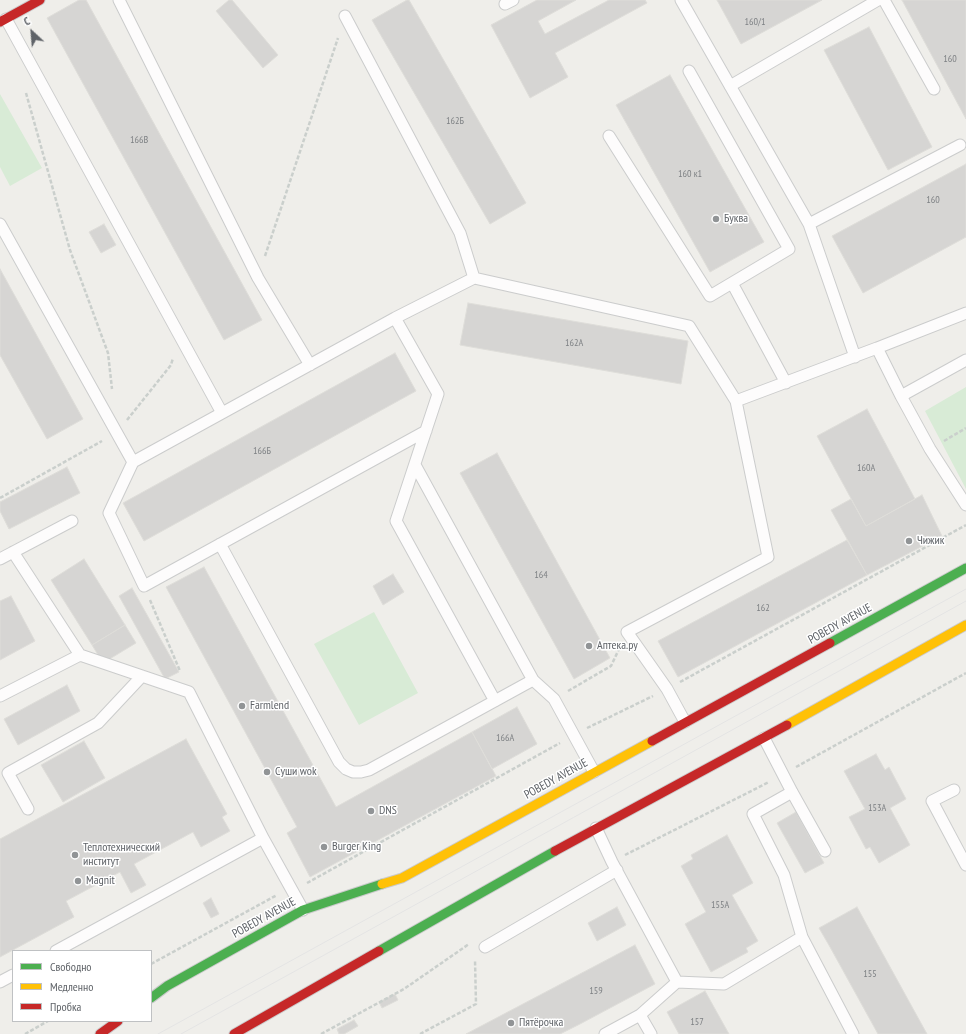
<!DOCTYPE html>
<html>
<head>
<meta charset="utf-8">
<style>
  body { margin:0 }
  #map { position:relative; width:966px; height:1034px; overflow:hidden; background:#efeeea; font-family:"PT Sans Narrow",sans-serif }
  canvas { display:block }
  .legend { position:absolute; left:12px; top:950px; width:140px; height:72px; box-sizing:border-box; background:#fff; border:1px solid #bfc1c3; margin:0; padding:5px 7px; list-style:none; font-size:12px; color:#5f6368 }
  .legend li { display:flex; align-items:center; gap:8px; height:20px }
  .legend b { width:20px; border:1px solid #bfc1c3 }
  .north { position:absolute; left:12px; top:12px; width:40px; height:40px; -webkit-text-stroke:3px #fff; paint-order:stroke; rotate:334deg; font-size:11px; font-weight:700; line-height:16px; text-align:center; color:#5f6368 }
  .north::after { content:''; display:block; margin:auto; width:14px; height:18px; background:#5f6368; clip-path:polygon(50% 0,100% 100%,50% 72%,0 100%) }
</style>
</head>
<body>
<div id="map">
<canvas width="966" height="1034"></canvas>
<ul class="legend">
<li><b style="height:5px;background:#4caf50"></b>Свободно</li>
<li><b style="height:5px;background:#ffc107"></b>Медленно</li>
<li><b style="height:5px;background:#c62828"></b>Пробка</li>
</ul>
<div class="north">С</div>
</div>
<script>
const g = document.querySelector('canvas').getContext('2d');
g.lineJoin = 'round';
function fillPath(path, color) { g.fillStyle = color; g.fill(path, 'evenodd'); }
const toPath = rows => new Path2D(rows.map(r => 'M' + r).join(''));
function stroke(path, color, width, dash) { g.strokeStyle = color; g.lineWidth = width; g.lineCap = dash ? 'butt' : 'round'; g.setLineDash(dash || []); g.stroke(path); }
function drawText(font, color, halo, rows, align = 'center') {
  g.font = font + ' "PT Sans Narrow",sans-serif'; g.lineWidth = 3; g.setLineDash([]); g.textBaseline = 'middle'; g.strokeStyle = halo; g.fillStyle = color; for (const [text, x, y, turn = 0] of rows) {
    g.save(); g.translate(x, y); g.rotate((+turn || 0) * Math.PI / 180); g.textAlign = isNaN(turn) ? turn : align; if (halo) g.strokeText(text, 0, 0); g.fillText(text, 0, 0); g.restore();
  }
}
const green = toPath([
  [0,94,42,168,10,186,0,167],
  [966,387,966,489,925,411],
  [374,612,418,693,359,725,314,644]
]);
const building = toPath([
  [79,0,86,0,262,320,224,340,47,18,79,0],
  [229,0,232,0,278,55,263,68,216,11,229,0],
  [407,0,409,0,526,203,490,224,372,20,407,0],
  [537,0,576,0,538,21,545,34,609,0,645,0,647,3,555,53,568,77,530,98,491,25,537,0],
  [717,0,822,0,741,44,717,0],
  [902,0,966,0,966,119,902,0],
  [869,27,932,147,888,170,824,50,869,27],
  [670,75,764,242,710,272,616,105,670,75],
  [966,164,966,237,863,293,832,236,966,164],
  [104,224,116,245,101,253,89,232,104,224],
  [0,269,83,419,47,439,0,355,0,269],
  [468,303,688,341,681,384,460,345,468,303],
  [395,353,416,391,144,541,123,503,395,353],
  [867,409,915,499,866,526,817,436,867,409],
  [497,453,610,658,574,679,460,473,497,453],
  [67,467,80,493,9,529,0,511,0,502,67,467],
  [922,495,942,536,867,575,831,510,851,499,866,526,922,495],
  [847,540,867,575,678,677,658,641,847,540],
  [84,559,125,625,92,645,51,580,84,559],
  [204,567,336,807,472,732,496,776,310,877,287,833,297,827,166,587,204,567],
  [393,574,404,592,383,605,373,586,393,574],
  [132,588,179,672,165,679,119,596,132,588],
  [11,596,35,641,0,660,0,601,11,596],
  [125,625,136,643,103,663,92,645,125,625],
  [67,685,80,711,18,745,4,719,67,685],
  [517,707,537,744,492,769,472,732,517,707],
  [186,739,227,814,222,817,230,831,201,847,193,832,134,864,146,885,131,893,120,872,66,901,74,917,0,957,0,839,186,739],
  [84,741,105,778,63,802,41,765,84,741],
  [876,754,885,770,889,767,906,799,890,808,910,845,879,863,870,847,866,849,849,817,865,809,844,771,876,754],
  [796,812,824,863,805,873,777,823,796,812],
  [727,835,753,883,732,895,758,941,746,948,748,952,711,972,685,924,706,912,681,866,693,859,691,855,727,835],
  [211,898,219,914,211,918,203,903,211,898],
  [617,907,626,925,597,941,588,923,617,907],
  [857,907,927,1034,878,1034,830,947,819,928,857,907],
  [635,945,655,984,580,1024,560,1034,466,1034,635,945],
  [705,991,729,1034,679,1034,667,1012,705,991],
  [395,994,398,1000,382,1008,379,1002,395,994],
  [354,1020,358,1026,344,1034,339,1034,337,1029,354,1020]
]);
const path = toPath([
  [26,93,70,250,108,353,112,389],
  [265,256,338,38],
  [127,420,171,365,173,358],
  [944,441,966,428],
  [0,498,102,441],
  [150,600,180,671],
  [680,682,966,525],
  [568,691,611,666,619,649],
  [587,728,653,696],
  [796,767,966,673],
  [625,855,769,782],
  [307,883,560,743],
  [151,964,277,895],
  [25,1034,48,1021],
  [321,1034,404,989,469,944],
  [420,1034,476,1004,475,960]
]);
const lane = toPath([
  [119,0,258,278,310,365],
  [681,0,809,224,855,357],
  [884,0,934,89],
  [505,4,513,0],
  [345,16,460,233,474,278],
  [6,19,222,413],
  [730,86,878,0],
  [609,136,710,296,789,249,689,71],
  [0,224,133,462,395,318,474,278,689,326,736,401],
  [809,224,960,145],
  [732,283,786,383],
  [395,318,438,394,396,521,495,701],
  [877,348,966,313],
  [901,396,966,360],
  [133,462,109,513,144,586,426,431],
  [415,465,533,680],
  [220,544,339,762,346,769,353,772,361,772,369,770,533,680,554,699,594,772],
  [13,552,80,655],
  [0,559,72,521],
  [0,696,80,655,189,692,263,838],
  [685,722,667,689,627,632,768,557,736,401,877,348,901,396,930,449,966,505],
  [764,738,792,792,825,851],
  [954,790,932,801,966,865],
  [792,792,753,814,784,875,802,937],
  [28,809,8,773,98,723,142,676],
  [596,828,612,862,677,982,640,1015,605,1034],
  [485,947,617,870],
  [56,951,263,838,303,910],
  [0,982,13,975],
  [677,982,724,984,802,937,853,1034],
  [640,1015,651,1034]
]);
const fast = toPath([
  [830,643,966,568],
  [379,951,555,851],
  [151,998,167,986,303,910,382,884]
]);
const slow = toPath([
  [787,725,966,625],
  [382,884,402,878,652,741]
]);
const jam = toPath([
  [0,22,40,0],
  [652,741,830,643],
  [555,851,787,725],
  [100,1034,118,1021],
  [234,1034,379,951]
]);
const tram = toPath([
  [158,1034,966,589],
  [181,1034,966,601]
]);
const markers = [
  [716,219,4,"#919496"],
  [909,541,4,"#919496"],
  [589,646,4,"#919496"],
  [242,706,4,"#919496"],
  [267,772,4,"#919496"],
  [371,811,4,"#919496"],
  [324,847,4,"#919496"],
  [75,855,4,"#919496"],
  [78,881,4,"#919496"],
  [511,1023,4,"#919496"]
];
const numberNames = [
  ["160/1",755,22],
  ["160",950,59],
  ["162Б",455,121],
  ["166В",139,140],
  ["160 к1",690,174],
  ["160",933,200],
  ["162А",574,343],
  ["166Б",262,451],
  ["160А",866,468],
  ["164",541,575],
  ["162",763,608],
  ["166А",505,738],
  ["153А",877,808],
  ["155А",720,905],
  ["155",870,974],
  ["159",596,991],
  ["157",697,1022]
];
const poiNames = [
  ["Буква",724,219],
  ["Чижик",917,541],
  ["Аптека.ру",597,646],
  ["Farmlend",250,706],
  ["Суши wok",275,772],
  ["DNS",379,811],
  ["Burger King",332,847],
  ["Теплотехнический",83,848],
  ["институт",83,862],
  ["Magnit",86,881],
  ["Пятёрочка",519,1023]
];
const streetNames = [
  ["POBEDY AVENUE",840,624,-29],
  ["POBEDY AVENUE",556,779,-29],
  ["POBEDY AVENUE",264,918,-29]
];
fillPath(green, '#d8ebd6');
fillPath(building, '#d6d5d3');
stroke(building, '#deddd9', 1);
stroke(lane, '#cbcccc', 13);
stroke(fast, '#cacacb', 11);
stroke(slow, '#cacacb', 11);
stroke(jam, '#cacacb', 11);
stroke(path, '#cacfcc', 2.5, [4, 2]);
stroke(lane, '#fdfcfc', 11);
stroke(fast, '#4caf50', 9);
stroke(slow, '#ffc107', 9);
stroke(jam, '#c62828', 9);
stroke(tram, '#e4e4e4', 1);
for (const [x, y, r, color] of markers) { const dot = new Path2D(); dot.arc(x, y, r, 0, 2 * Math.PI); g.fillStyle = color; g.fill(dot); stroke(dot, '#fff', 1.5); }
drawText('10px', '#7e8184', null, numberNames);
drawText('12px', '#5f6368', '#fff', poiNames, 'left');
drawText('12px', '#5f6368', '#fff', streetNames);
</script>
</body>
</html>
